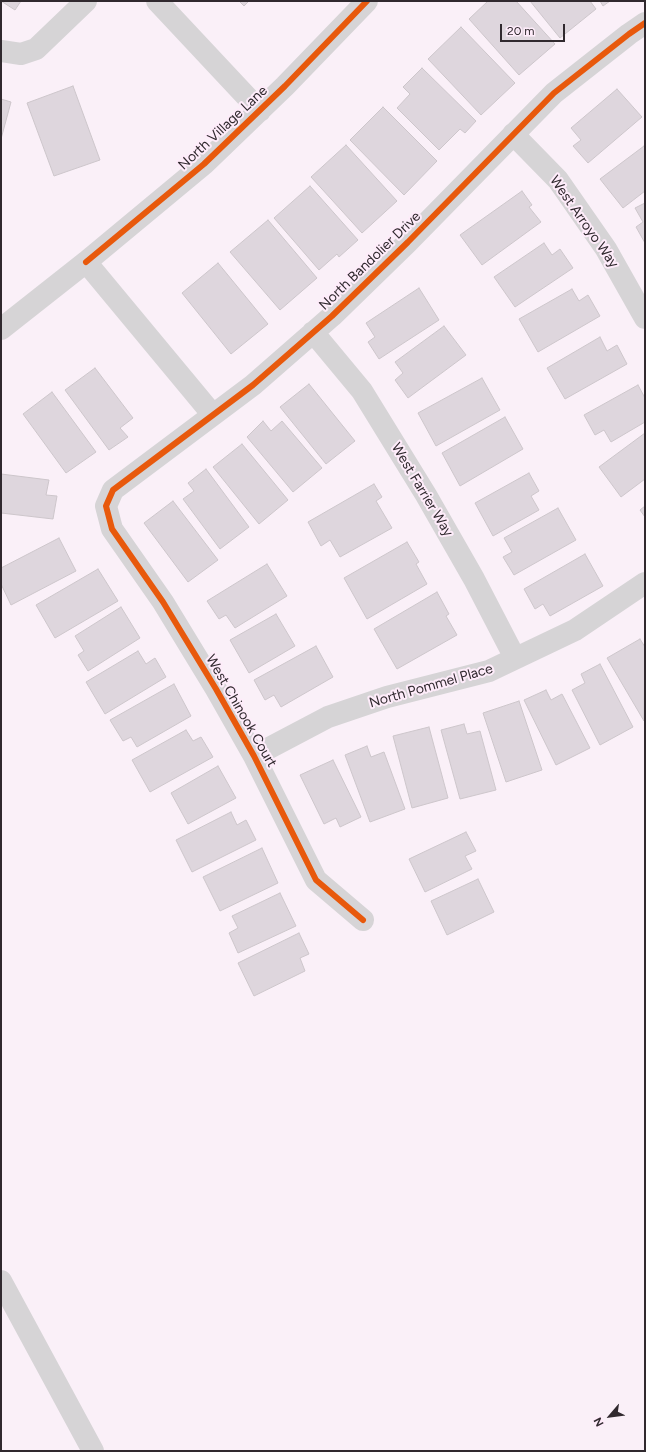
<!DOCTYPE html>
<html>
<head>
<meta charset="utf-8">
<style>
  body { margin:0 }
  #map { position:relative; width:646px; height:1452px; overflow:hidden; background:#faf0f8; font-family:Figtree,sans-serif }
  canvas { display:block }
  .frame { position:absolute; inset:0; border:2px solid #30292e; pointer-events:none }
  .north { position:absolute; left:590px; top:1396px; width:40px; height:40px; -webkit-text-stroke:3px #feecfa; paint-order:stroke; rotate:242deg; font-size:11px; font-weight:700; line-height:16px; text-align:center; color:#30292e }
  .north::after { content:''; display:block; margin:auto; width:14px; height:18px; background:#30292e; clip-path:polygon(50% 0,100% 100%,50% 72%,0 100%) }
  .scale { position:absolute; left:500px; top:24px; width:65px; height:18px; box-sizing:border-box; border:2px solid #30292e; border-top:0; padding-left:5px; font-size:12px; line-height:14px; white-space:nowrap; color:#30292e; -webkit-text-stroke:3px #feecfa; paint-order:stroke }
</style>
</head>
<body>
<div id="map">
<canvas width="646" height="1452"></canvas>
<div class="frame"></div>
<div class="north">N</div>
<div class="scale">20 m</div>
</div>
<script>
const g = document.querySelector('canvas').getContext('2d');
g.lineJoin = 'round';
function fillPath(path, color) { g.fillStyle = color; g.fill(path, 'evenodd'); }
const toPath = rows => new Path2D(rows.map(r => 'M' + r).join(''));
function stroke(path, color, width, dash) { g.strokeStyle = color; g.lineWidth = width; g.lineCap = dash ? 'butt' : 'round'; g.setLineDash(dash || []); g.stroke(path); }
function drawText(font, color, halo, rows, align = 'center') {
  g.font = font + ' Figtree,sans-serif'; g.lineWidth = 4; g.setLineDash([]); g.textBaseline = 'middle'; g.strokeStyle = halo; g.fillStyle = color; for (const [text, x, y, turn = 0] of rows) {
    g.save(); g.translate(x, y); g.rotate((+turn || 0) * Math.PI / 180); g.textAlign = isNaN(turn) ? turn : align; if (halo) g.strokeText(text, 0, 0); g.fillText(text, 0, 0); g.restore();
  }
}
const building = toPath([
  [1,1,21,1,15,10,1,1],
  [239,1,249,1,244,6,239,1],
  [488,1,516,1,555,44,519,75,469,19,488,1],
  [530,1,590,1,596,9,560,38,530,1],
  [600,1,610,1,603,6,600,1],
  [461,27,515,83,481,115,428,59,461,27],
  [422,68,476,121,465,133,460,129,439,150,397,108,410,94,403,87,422,68],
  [73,86,100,160,54,176,27,103,73,86],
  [617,89,642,117,588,163,573,146,581,140,571,128,617,89],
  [1,99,11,102,1,139,1,99],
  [383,107,437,161,404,195,350,140,383,107],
  [346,145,397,201,362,233,311,177,346,145],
  [644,146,645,148,645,191,623,208,600,179,644,146],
  [310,186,358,240,339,257,337,254,319,270,274,218,310,186],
  [522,191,532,205,529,207,541,222,482,265,460,235,522,191],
  [645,203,645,243,636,227,643,222,635,208,645,203],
  [268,220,317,278,280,310,230,252,268,220],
  [544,243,552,255,560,249,573,268,515,307,494,277,544,243],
  [218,263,268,324,231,354,182,293,218,263],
  [419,288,439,320,379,359,368,342,375,337,366,323,419,288],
  [572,289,579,301,588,295,600,316,538,352,519,319,572,289],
  [444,326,466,355,408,398,395,380,403,373,395,362,444,326],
  [600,337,607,351,617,345,627,364,565,399,547,368,600,337],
  [95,368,133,418,120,428,128,437,109,450,65,390,95,368],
  [482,378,500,410,436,446,418,413,482,378],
  [309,384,355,441,326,464,280,407,309,384],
  [638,385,645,398,645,422,611,442,604,430,595,435,584,415,638,385],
  [52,392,96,452,66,473,23,414,52,392],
  [505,417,523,449,460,486,442,453,505,417],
  [263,421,271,431,282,421,322,468,293,492,247,437,263,421],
  [645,433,645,479,621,497,599,467,645,433],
  [242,444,288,500,259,524,213,467,242,444],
  [206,469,249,527,220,549,183,499,194,491,188,483,206,469],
  [529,473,539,491,531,496,539,510,493,536,475,503,529,473],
  [1,474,49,480,46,495,57,496,53,519,1,513,1,474],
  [374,484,382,497,376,501,392,528,340,557,330,540,321,546,308,522,374,484],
  [173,501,218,560,188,582,144,523,173,501],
  [645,506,645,517,640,510,645,506],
  [558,508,576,540,514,575,503,557,512,552,504,538,558,508],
  [59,538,76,571,11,605,1,584,1,568,59,538],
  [407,542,419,562,416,564,427,584,367,619,344,578,407,542],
  [585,554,603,586,550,616,543,604,535,609,524,589,585,554],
  [267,564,287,596,235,628,226,615,219,619,207,601,267,564],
  [98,569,118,601,55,638,36,605,98,569],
  [437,592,449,614,446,616,457,635,397,669,374,629,437,592],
  [121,607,140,638,88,671,78,655,84,651,75,636,121,607],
  [276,614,295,646,249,673,230,640,276,614],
  [640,639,645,647,644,721,607,658,640,639],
  [316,646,333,677,281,707,274,695,265,700,254,680,316,646],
  [138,651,146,664,155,658,166,677,105,714,86,682,138,651],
  [600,664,633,727,600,745,572,690,585,683,581,674,600,664],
  [174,684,191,716,137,747,131,737,123,741,110,720,174,684],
  [546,690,551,700,562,694,590,748,556,765,524,700,546,690],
  [519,701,542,770,506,782,483,713,519,701],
  [464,724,467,734,480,731,496,790,460,799,441,730,464,724],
  [429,727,448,798,412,808,393,736,429,727],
  [186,730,193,741,201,737,213,757,150,792,132,760,186,730],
  [367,746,371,757,384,752,405,809,370,822,345,755,367,746],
  [333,760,361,817,340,827,336,818,324,824,300,775,333,760],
  [218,766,236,798,188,824,171,793,218,766],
  [231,812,237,825,246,820,256,840,192,872,176,840,231,812],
  [466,832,476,851,465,856,472,869,425,892,409,859,466,832],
  [262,848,278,883,220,911,203,877,262,848],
  [478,879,494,912,447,935,431,901,478,879],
  [280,893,296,926,238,953,229,933,238,928,232,916,280,893],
  [299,933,309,954,300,958,305,971,254,996,238,963,299,933]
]);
const minor = toPath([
  [157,1,260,111],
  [1,51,21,54,36,49,86,1],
  [513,134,558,180,606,249,645,318],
  [86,262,213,415],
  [1,329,86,262,204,164,285,86,367,1],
  [313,332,362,391,426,495,474,579,515,658],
  [254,756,328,717,387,697,489,671,575,630,645,583],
  [363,920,316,880,254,756,216,689,163,602,112,529,106,506,113,490,253,385,332,316,408,242,554,93,629,34,645,23],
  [1,1281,93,1451]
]);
const cycleway = toPath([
  [86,262,204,164,285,86,367,1],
  [363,920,316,880,254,756,216,689,163,602,112,529,106,506,113,490,253,385,332,316,408,242,554,93,629,34,645,23]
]);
const streetNames = [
  ["North Village Lane",223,128,-43],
  ["West Arroyo Way",584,222,55],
  ["North Bandolier Drive",370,261,-44],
  ["West Farrier Way",422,490,59],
  ["North Pommel Place",431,686,-16],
  ["West Chinook Court",241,711,60]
];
fillPath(building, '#ded6dd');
stroke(building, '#cdc6cb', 1);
stroke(minor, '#d6d4d6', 22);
stroke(cycleway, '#e8590c', 6);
drawText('14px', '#30292e', '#feecfa', streetNames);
</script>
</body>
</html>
